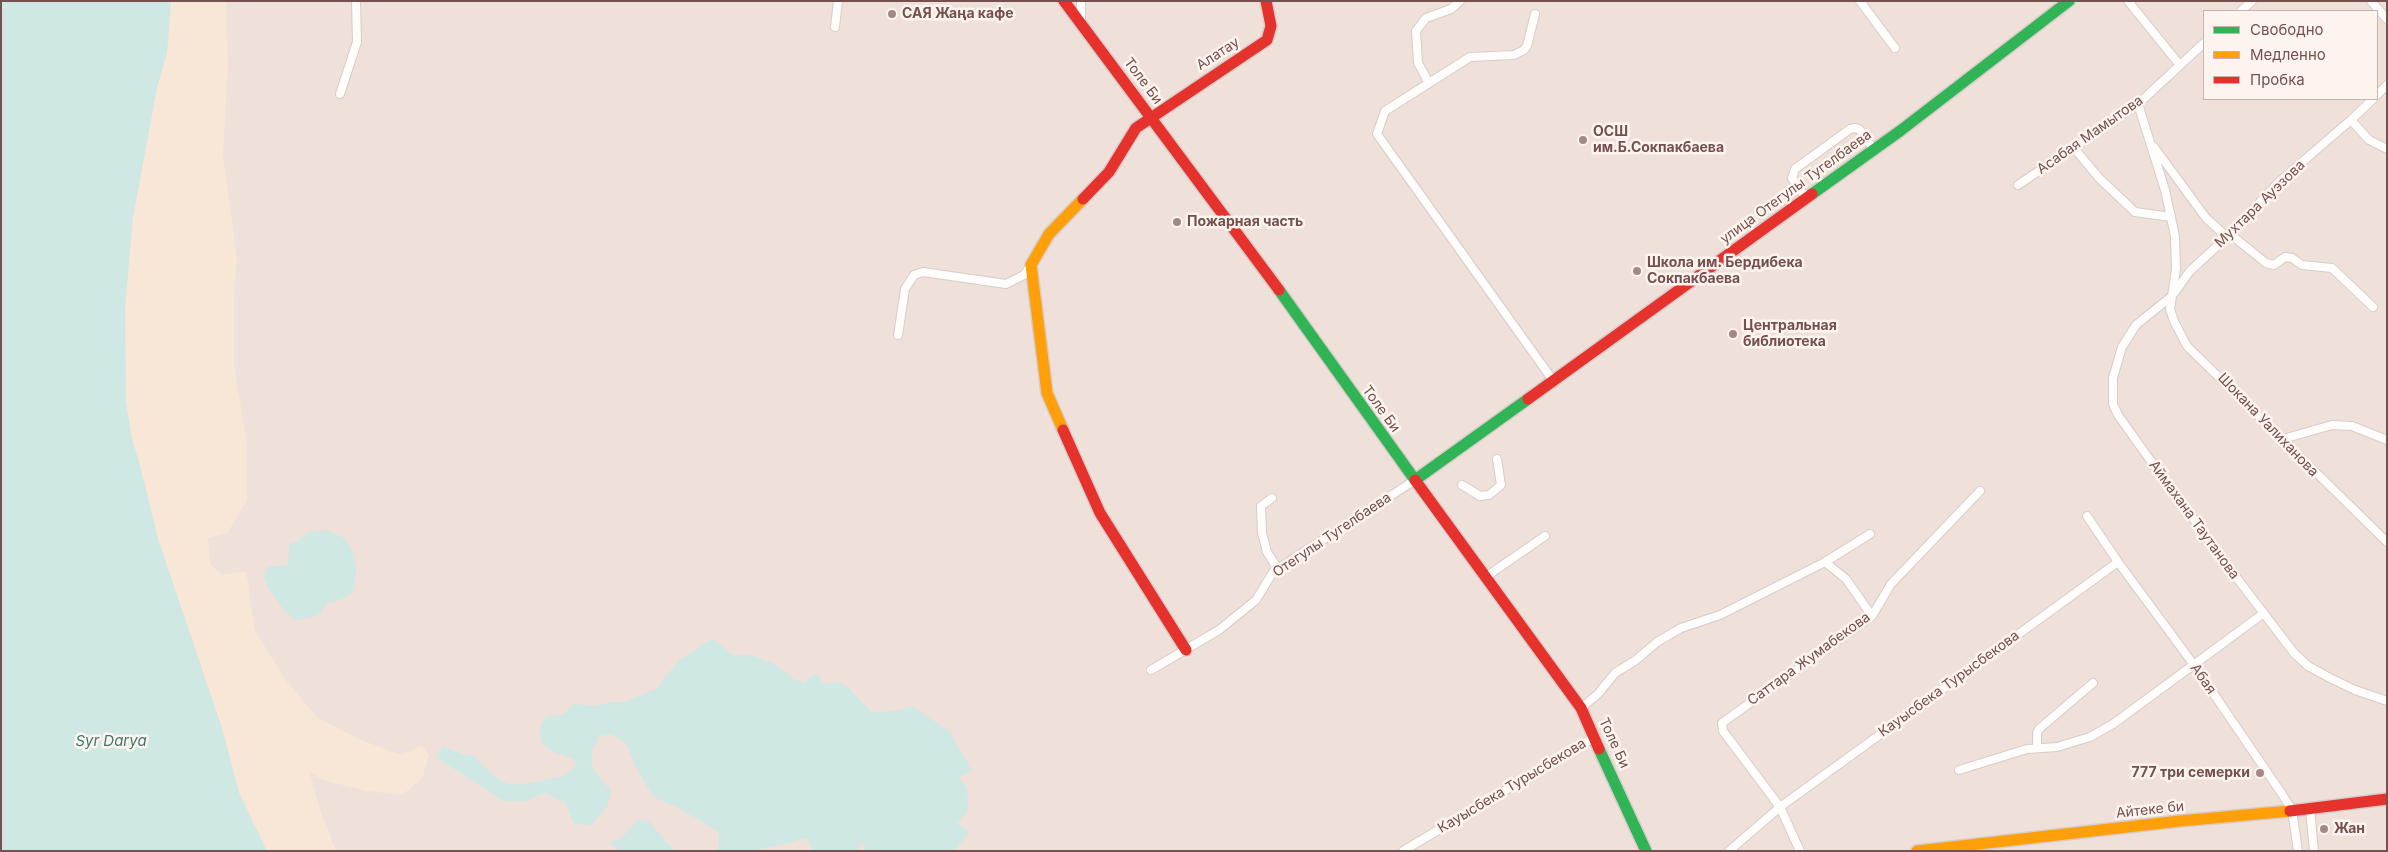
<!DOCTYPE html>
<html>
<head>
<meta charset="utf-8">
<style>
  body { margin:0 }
  #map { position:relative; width:2388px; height:852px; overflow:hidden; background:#f7f0ec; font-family:Inter,sans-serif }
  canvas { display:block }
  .frame { position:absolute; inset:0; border:2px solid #74514e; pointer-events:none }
  .legend { position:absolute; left:2203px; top:10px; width:175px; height:90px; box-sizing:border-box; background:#fef4ef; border:1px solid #c7b3af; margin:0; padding:6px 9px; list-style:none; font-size:15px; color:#74514e }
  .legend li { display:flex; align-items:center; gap:10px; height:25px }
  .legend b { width:25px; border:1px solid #c7b3af }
</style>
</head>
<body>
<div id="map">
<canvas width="2388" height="852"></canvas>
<div class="frame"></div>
<ul class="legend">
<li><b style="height:6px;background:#30b455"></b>Свободно</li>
<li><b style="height:6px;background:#ff9f0a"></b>Медленно</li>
<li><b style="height:6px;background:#e5322d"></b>Пробка</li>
</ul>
</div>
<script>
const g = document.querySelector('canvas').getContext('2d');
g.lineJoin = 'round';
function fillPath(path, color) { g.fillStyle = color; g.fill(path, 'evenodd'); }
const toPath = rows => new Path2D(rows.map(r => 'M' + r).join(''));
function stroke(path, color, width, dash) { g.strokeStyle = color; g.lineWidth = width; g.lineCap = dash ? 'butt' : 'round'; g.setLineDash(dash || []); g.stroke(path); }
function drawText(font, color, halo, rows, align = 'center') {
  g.font = font + ' Inter,sans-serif'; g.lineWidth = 5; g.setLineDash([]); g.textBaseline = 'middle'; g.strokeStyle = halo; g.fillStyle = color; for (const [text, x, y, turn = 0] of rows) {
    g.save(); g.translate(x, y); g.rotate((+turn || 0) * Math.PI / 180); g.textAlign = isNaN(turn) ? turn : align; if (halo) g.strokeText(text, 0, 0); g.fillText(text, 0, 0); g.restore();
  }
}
const residential = toPath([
  [1,1,2387,1,2387,851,1,851],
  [2204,11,2377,11,2377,99,2204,99]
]);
const sand = toPath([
  [171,1,226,1,228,64,223,156,237,257,234,297,234,364,246,437,247,500,228,532,208,538,210,564,222,575,246,571,255,630,284,678,317,717,358,739,401,755,422,746,429,755,422,779,402,795,368,791,322,780,309,771,321,812,336,851,267,851,239,793,222,728,158,539,141,469,132,439,126,403,125,343,125,307,133,217,157,87,167,53]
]);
const water = toPath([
  [1,1,171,1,167,53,157,87,133,217,125,307,126,403,132,439,141,469,158,539,222,728,239,793,267,851,1,851],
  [327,530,344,538,352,550,357,568,353,591,345,598,328,603,318,615,297,621,285,611,270,591,264,578,267,567,288,565,289,544,299,541,307,532],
  [713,639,733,655,750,655,775,664,795,680,805,683,810,676,819,674,822,683,841,683,849,688,872,712,896,711,912,706,950,732,972,771,959,777,967,789,968,810,957,824,970,831,957,847,956,851,865,851,865,845,860,844,858,851,812,851,807,838,756,851,716,851,719,845,719,832,675,806,657,799,647,787,636,767,626,743,611,734,599,736,592,751,592,768,611,791,607,807,591,825,574,824,566,803,545,793,526,801,504,801,437,758,442,746,464,755,472,755,493,775,508,784,524,784,564,776,575,766,574,759,553,752,542,743,539,729,546,717,563,714,574,704,595,706,610,702,625,702,656,689,679,660],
  [639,819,650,822,665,841,676,851,619,851,610,842,621,838]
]);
const street = toPath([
  [1081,1,1081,22],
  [1860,1,1895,48],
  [2128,1,2179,64],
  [2371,1,2387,19],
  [2241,11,2252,1],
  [1535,14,1527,46,1524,50,1514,55,1470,57,1385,111,1377,134,1552,379],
  [835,27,838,1],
  [1429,83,1418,63,1416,31,1426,18,1451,9,1460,1],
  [340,94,357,42,356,1],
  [2377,95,2387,85],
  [2138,104,2165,190,2175,236,2176,269,2172,296,2136,325,2122,347,2113,378,2113,404,2118,415,2140,446,2233,573,2294,653,2308,666,2330,678,2355,690,2387,701],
  [2351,120,2369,140,2387,149],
  [2154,147,2206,218,2227,237],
  [2074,148,2099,178,2135,212,2171,217],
  [2018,185,2138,104,2204,43],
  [1806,198,1792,178,1795,169,1850,129,1855,128,1860,130,1874,150],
  [2230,234,2266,263,2274,265,2285,257,2292,258,2302,265,2332,268,2373,307],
  [2175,292,2190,271,2227,237,2280,181,2351,120,2373,99],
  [2172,296,2170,309,2174,321,2187,346,2387,542],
  [898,335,905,289,914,275,923,272,1006,284,1024,275,1031,265],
  [2283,439,2332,425,2352,426,2387,440],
  [1462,485,1480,496,1489,495,1501,485,1497,459],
  [1272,498,1261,506,1262,533,1267,552,1278,569],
  [2087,516,2118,562,2194,665,2282,794,2292,810,2298,851],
  [1825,562,1846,579,1872,616],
  [1487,576,1545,536],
  [1151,670,1219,630,1256,600,1273,572,1415,480],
  [1581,708,1598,694,1615,673,1636,660,1657,642,1681,628,1720,615,1825,562,1870,534],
  [2037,748,2037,733,2039,729,2093,683],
  [1959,770,2027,749,2057,747,2090,737,2113,724,2264,613],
  [2310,809,2314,851],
  [1403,851,1595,737],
  [1729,851,1780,807,2118,562],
  [1800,851,1780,807,1723,731,1722,723,1872,616,1891,584,1980,491]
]);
const fast = toPath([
  [1812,194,1900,131,2069,1],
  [1279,290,1415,480,1528,399],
  [1599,749,1646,851]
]);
const slow = toPath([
  [1063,430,1047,393,1031,265,1049,234,1083,199],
  [1917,851,2180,821,2290,811]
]);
const jam = toPath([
  [1064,1,1279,290],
  [1083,199,1109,172,1136,128,1267,40,1271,26,1266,1],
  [1528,399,1812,194],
  [1063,430,1100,513,1186,650],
  [1415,480,1581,708,1599,749],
  [2290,811,2387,799]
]);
const markers = [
  [892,14,5,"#a28985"],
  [1583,140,5,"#a28985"],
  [1177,222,5,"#a28985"],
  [1637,271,5,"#a28985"],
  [1733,334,5,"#a28985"],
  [2260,773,5,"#a28985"],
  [2324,829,5,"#a28985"]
];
const poiNames = [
  ["САЯ Жаңа кафе",902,14],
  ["ОСШ",1593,132],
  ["им.Б.Сокпакбаева",1593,148],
  ["Пожарная часть",1187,222],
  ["Школа им. Бердибека",1647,263],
  ["Сокпакбаева",1647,279],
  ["Центральная",1743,326],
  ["библиотека",1743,342],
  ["777 три семерки",2250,773,"right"],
  ["Жан",2334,829]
];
const streetNames = [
  ["Алатау",1218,54,-33],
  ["Толе Би",1143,81,53],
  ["Асабая Мамытова",2090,135,-35],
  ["улица Отегулы Тугелбаева",1796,187,-36],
  ["Мухтара Ауэзова",2260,204,-44],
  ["Толе Би",1381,409,54],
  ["Шокана Уалиханова",2268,425,46],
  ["Аймахана Таутанова",2194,520,54],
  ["Отегулы Тугелбаева",1332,535,-34],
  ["Саттара Жумабекова",1809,659,-36],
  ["Абая",2203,679,55],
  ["Кауысбека Турысбекова",1949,684,-36],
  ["Толе Би",1614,743,65],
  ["Кауысбека Турысбекова",1512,786,-31],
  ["Айтеке би",2150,810,-6]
];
const waterNames = [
  ["Syr Darya",111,741]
];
fillPath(residential, '#efe1da');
fillPath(sand, '#f8e7d7');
fillPath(water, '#cfe8e3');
stroke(street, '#d6ccc9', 10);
stroke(fast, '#d8ccca', 14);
stroke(slow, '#d8ccca', 14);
stroke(jam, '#d8ccca', 14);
stroke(street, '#fefdfc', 8);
stroke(fast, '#30b455', 11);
stroke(slow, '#ff9f0a', 11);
stroke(jam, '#e5322d', 11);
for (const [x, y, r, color] of markers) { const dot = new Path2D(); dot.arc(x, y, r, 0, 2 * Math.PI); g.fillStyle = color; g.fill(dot); stroke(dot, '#fef4ef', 2); }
drawText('bold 14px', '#74514e', '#fef4ef', poiNames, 'left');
drawText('14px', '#74514e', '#fef4ef', streetNames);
drawText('italic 15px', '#427872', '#fef4ef', waterNames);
</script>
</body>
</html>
